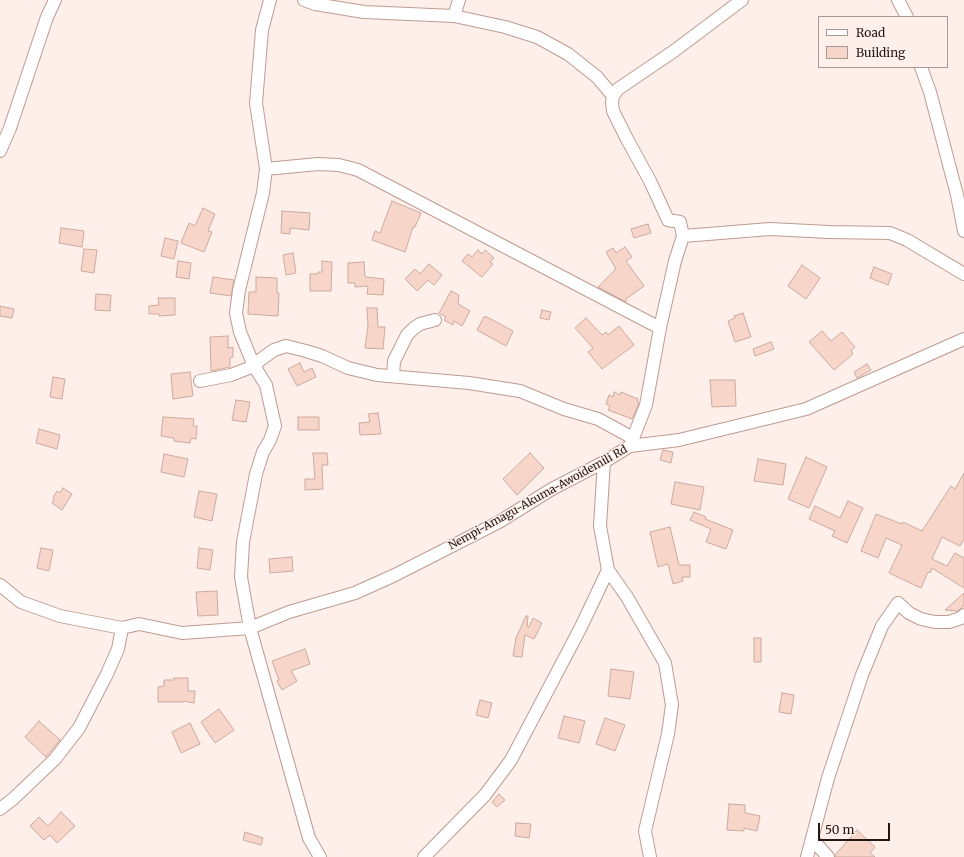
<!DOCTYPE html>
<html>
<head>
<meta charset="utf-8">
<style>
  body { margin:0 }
  #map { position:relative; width:964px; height:857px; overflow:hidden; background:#feefea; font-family:Merriweather,serif }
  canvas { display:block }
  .legend { position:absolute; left:818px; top:16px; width:130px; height:52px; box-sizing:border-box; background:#feefea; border:1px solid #a69994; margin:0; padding:5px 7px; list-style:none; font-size:12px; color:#231713 }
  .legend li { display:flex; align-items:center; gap:8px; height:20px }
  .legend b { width:20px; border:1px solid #a69994 }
  .scale { position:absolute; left:818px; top:823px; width:72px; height:18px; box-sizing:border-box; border:2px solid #231713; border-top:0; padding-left:5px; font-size:12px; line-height:14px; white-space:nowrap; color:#231713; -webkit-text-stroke:3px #feefea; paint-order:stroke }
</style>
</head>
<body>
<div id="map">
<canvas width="964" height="857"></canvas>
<ul class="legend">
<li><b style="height:5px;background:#fff"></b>Road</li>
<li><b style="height:11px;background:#f8d5c9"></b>Building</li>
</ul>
<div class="scale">50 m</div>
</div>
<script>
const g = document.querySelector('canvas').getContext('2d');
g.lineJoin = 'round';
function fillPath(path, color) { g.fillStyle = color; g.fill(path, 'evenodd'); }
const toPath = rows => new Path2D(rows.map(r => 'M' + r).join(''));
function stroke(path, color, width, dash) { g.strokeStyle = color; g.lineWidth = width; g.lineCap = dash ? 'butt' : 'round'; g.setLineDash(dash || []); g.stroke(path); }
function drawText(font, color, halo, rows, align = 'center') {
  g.font = font + ' Merriweather,serif'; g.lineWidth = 3; g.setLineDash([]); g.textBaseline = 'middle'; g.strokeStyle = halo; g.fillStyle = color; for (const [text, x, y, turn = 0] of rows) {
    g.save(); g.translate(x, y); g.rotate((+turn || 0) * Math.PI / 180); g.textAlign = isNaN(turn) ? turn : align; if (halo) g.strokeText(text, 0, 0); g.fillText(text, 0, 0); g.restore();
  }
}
const building = toPath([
  [392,201,421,213,415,227,413,227,405,252,372,240,375,231,380,233,392,201],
  [203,208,215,214,208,231,212,232,204,252,181,243,189,223,195,226,203,208],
  [282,211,310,213,309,230,290,228,290,234,281,233,282,211],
  [648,224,651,233,634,238,631,229,648,224],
  [61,228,84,231,82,247,59,243,61,228],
  [165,238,178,241,174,259,161,256,165,238],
  [625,247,632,257,626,261,644,286,626,299,626,302,598,287,616,269,606,252,613,248,616,253,625,247],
  [84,249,97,250,94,273,81,271,84,249],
  [478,250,482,254,485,250,494,258,490,262,493,264,482,277,462,261,468,254,472,257,478,250],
  [293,253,296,273,286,275,283,255,293,253],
  [178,261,191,263,189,279,176,277,178,261],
  [322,261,332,262,331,291,310,291,310,274,318,274,318,272,322,272,322,261],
  [364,262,365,277,384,279,383,295,367,294,368,286,355,287,355,283,348,283,348,263,364,262],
  [429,264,442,275,434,285,428,280,417,291,405,279,415,269,420,274,429,264],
  [802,265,820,278,806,299,788,286,802,265],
  [874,267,892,274,888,285,870,278,874,267],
  [213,277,234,280,231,296,210,293,213,277],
  [256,277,277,278,277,293,279,293,278,316,248,314,249,292,256,292,256,277],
  [451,291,459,295,458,304,470,311,462,326,454,321,453,325,444,320,446,317,439,313,451,291],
  [96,294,111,295,110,311,95,310,96,294],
  [158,298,175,298,175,315,159,316,159,314,149,314,149,306,159,305,158,298],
  [0,306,14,309,12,318,0,316,0,306],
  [367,308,377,308,378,327,385,327,383,349,365,348,368,326,367,308],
  [542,310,551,312,549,320,540,318,542,310],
  [743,313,751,337,735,342,728,321,735,318,734,316,743,313],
  [484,317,487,317,513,331,506,346,477,330,484,317],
  [586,318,602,335,606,332,608,335,619,326,634,345,602,369,588,352,593,348,575,328,586,318],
  [822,331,831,341,842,332,855,347,851,351,853,354,834,370,809,342,822,331],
  [228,336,228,348,233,347,233,357,230,358,230,367,211,371,210,337,228,336],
  [771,342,774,349,755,356,753,349,771,342],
  [300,363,304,372,312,368,316,377,297,386,288,369,300,363],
  [867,364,871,370,857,378,854,372,867,364],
  [190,372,193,396,173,399,171,374,190,372],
  [53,377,65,379,62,399,50,397,53,377],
  [710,380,735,380,736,406,712,407,710,380],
  [614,392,620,395,621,392,638,399,637,402,639,403,632,419,608,410,610,406,606,404,609,395,613,397,614,392],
  [236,400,250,402,246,422,232,420,236,400],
  [378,413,381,434,360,435,359,423,370,422,368,414,378,413],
  [163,417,194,419,193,426,197,426,196,439,191,438,190,443,174,441,174,438,161,436,163,417],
  [298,417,319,417,319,430,298,430,298,417],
  [39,429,60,435,57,449,36,443,39,429],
  [663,450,673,452,671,463,660,460,663,450],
  [313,453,327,453,328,465,322,465,323,489,305,490,305,479,315,479,313,453],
  [530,453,544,468,517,495,503,479,530,453],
  [164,454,188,459,184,477,161,472,164,454],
  [806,457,827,467,809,508,788,499,806,457],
  [758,459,786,464,783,485,754,481,758,459],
  [964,473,964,539,960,546,942,537,932,559,947,566,955,553,964,558,964,588,932,568,930,573,928,572,921,588,889,573,902,545,886,538,878,558,861,551,876,514,902,524,903,522,922,531,951,486,955,489,964,473],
  [675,482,704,487,700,510,671,504,675,482],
  [63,488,72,494,62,510,52,503,54,499,53,497,57,491,60,493,63,488],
  [199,491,217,494,212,521,194,517,199,491],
  [848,501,863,508,847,543,832,536,835,531,809,519,815,506,840,518,848,501],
  [694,512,706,517,705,519,733,530,726,549,706,542,711,529,690,520,694,512],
  [670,527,679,565,690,565,690,577,682,577,683,581,673,584,668,564,658,567,650,532,670,527],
  [41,548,53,550,49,571,37,568,41,548],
  [199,548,213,550,210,570,197,568,199,548],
  [292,557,293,571,270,573,269,559,292,557],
  [217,591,218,615,198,616,196,592,217,591],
  [964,593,964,606,961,608,958,611,945,610,964,593],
  [526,616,528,616,527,626,529,627,533,618,542,623,534,639,525,635,522,657,513,656,516,638,526,616],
  [754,638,761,638,761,662,754,662,754,638],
  [305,649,310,664,291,671,297,681,282,690,277,681,279,680,272,661,305,649],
  [611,669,634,672,630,699,608,696,611,669],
  [174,678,188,678,188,691,195,691,194,703,188,702,186,701,183,702,158,702,158,687,164,686,164,680,174,680,174,678],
  [782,693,794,695,791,714,779,712,782,693],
  [480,700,492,703,488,718,476,715,480,700],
  [219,709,234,730,215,743,201,722,219,709],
  [564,716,585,721,579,743,558,738,564,716],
  [605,718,625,725,615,751,596,744,605,718],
  [39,721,60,740,46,757,25,737,39,721],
  [190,723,200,744,181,753,172,732,190,723],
  [499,794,505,800,497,807,492,802,499,794],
  [729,804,745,805,745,813,760,816,757,831,744,828,744,831,727,830,729,804],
  [61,812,75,826,57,843,50,835,44,840,30,826,39,817,48,826,61,812],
  [516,823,531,824,529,838,515,836,516,823],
  [857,830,875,847,870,853,875,857,835,857,835,855,857,830],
  [245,832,263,838,261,845,243,840,245,832]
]);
const minor = toPath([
  [270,0,262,30,256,103,266,169,263,193,239,290,236,313,240,332,254,366,266,385,275,426,270,440,263,452,256,474,243,542,241,577,250,628,309,838,320,857],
  [304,0,315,4,364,12,454,16,505,27,537,37,568,54,597,77,613,96],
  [898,0,907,17],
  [454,16,459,0],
  [921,67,930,92,957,195,964,231],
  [0,151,10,128,47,17,55,0],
  [266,169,318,164,339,165,358,170,660,328],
  [683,236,770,229,829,232,890,233,907,240,964,274],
  [393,376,394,361,407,335,414,328,420,324,435,320],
  [200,381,231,375,254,366,260,360,274,350,286,346,306,351,322,356,348,368,377,375,469,383,520,391,564,409,598,419,633,438],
  [630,446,646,405,660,328,675,261,683,236,680,222,668,220,650,181,627,139,613,111,612,103,613,96,618,89,674,51,742,0],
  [604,462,600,526,608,570,627,597,665,663,672,705,668,734,645,831,650,857],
  [0,585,21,602,60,616,122,628,139,624,182,633,250,628,289,612,355,593,395,575,499,522,552,489,604,462,630,446,679,440,806,409,964,339],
  [0,809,13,799,55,759,79,728,107,674,118,649,122,628],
  [813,840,828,857],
  [424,857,485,795,511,760,581,627,608,570],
  [807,857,828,778,862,675,882,626,898,603,909,613,921,619,935,622,949,622,961,618,964,615]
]);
const streetNames = [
  ["Nempi-Amagu-Akuma-Awoidemili Rd",538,498,-29]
];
fillPath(building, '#f8d5c9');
stroke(building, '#cbaa9e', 1);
stroke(minor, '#bd9c90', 14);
stroke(minor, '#fff', 12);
drawText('11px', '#231713', '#feefea', streetNames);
</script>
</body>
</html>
